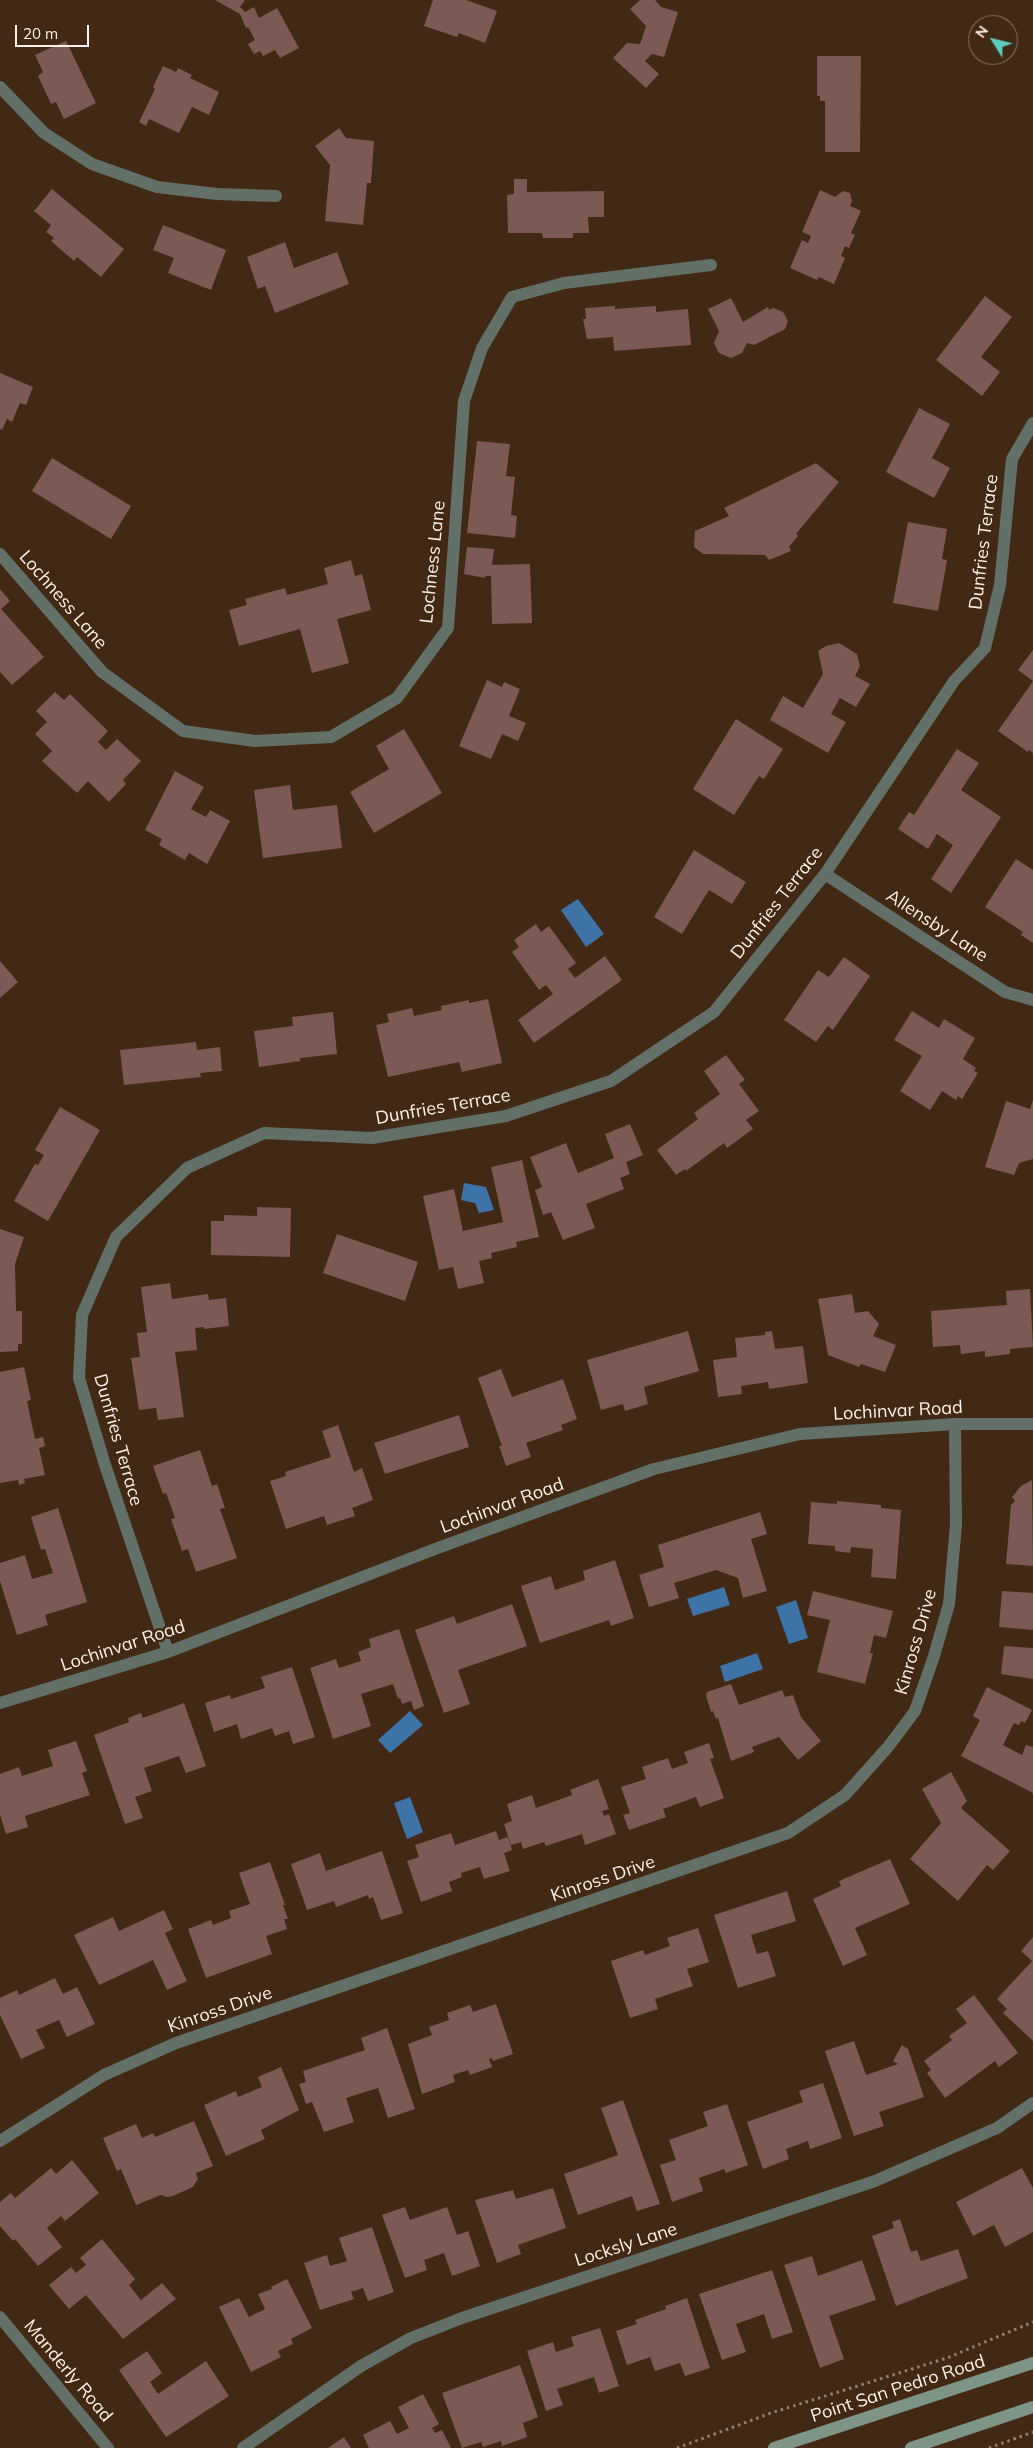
<!DOCTYPE html>
<html>
<head>
<meta charset="utf-8">
<style>
  body { margin:0 }
  #map { position:relative; width:1033px; height:2448px; overflow:hidden; background:#412915; font-family:Mulish,sans-serif }
  canvas { display:block }
  .north { position:absolute; left:968px; top:15px; width:50px; height:50px; box-sizing:border-box; background:#412915; border:1px solid #8d7969; border-radius:50%; rotate:306deg; font-size:14px; font-weight:700; line-height:20px; text-align:center; color:#fef0e7 }
  .north::after { content:''; display:block; margin:auto; width:18px; height:22px; background:#5acebc; clip-path:polygon(50% 0,100% 100%,50% 72%,0 100%) }
  .scale { position:absolute; left:15px; top:25px; width:74px; height:22px; box-sizing:border-box; border:2px solid #fef0e7; border-top:0; padding-left:6px; font-size:15px; line-height:18px; white-space:nowrap; color:#fef0e7; -webkit-text-stroke:4px #412915; paint-order:stroke }
</style>
</head>
<body>
<div id="map">
<canvas width="1033" height="2448"></canvas>
<div class="north">N</div>
<div class="scale">20 m</div>
</div>
<script>
const g = document.querySelector('canvas').getContext('2d');
g.lineJoin = 'round';
function fillPath(path, color) { g.fillStyle = color; g.fill(path, 'evenodd'); }
const toPath = rows => new Path2D(rows.map(r => 'M' + r).join(''));
function stroke(path, color, width, dash) { g.strokeStyle = color; g.lineWidth = width; g.lineCap = dash ? 'butt' : 'round'; g.setLineDash(dash || []); g.stroke(path); }
function drawText(font, color, halo, rows, align = 'center') {
  g.font = font + ' Mulish,sans-serif'; g.lineWidth = 5; g.setLineDash([]); g.textBaseline = 'middle'; g.strokeStyle = halo; g.fillStyle = color; for (const [text, x, y, turn = 0] of rows) {
    g.save(); g.translate(x, y); g.rotate((+turn || 0) * Math.PI / 180); g.textAlign = isNaN(turn) ? turn : align; if (halo) g.strokeText(text, 0, 0); g.fillText(text, 0, 0); g.restore();
  }
}
const water = toPath([
  [578,899,604,934,586,947,561,910],
  [464,1183,486,1187,494,1210,479,1213,475,1203,461,1200],
  [724,1587,730,1605,693,1616,687,1599],
  [796,1600,808,1638,789,1644,776,1607],
  [757,1653,763,1669,725,1682,720,1666],
  [410,1711,423,1725,390,1753,378,1740],
  [410,1797,423,1832,407,1839,394,1803]
]);
const building = toPath([
  [215,0,245,0,240,7,245,12,254,7,259,18,277,8,299,48,280,58,275,50,263,56,260,51,254,54,248,44,255,40,248,27,246,28,240,14],
  [433,0,466,0,497,11,485,43,459,33,457,37,424,26],
  [640,0,655,0,661,7,678,12,664,57,652,54,645,61,659,74,646,88,613,58,627,43,640,44,646,26,630,9],
  [66,41,96,103,64,119,56,102,51,104,38,76,43,72,35,55],
  [817,56,861,56,860,152,825,152,825,101,820,101,820,96,817,96],
  [163,66,176,72,178,68,192,75,190,78,219,92,209,115,192,107,179,133,149,119,146,126,139,122,155,89,153,87],
  [339,128,346,138,374,141,371,183,367,183,363,225,325,221,330,165,315,146],
  [514,179,527,179,527,192,604,191,604,217,588,217,589,233,573,233,573,238,543,238,542,233,508,233,507,195,514,194],
  [52,189,124,249,101,277,77,257,74,261,51,241,54,238,46,232,51,225,34,211],
  [820,190,835,197,843,191,850,193,852,201,850,206,861,211,851,233,855,235,849,248,845,246,841,256,845,258,834,284,819,277,817,280,790,268,802,240,808,243,811,236,802,232],
  [163,225,226,250,211,290,168,273,174,258,153,250],
  [285,242,294,268,337,252,349,284,275,313,265,286,258,289,247,257],
  [985,296,1012,317,981,357,1000,372,982,396,936,360],
  [731,298,743,322,768,307,769,310,773,308,783,312,788,321,785,329,754,345,747,343,742,353,731,358,719,353,714,343,719,331,708,309],
  [615,306,615,309,656,306,656,312,688,309,691,345,614,351,613,337,587,339,583,319,586,319,585,308],
  [0,373,33,387,26,405,20,403,12,422,7,419,2,430,0,429],
  [919,408,950,424,932,458,950,468,934,498,886,472],
  [477,441,510,444,506,476,515,477,511,515,517,516,515,538,467,533],
  [52,458,131,506,111,539,32,491],
  [816,463,839,482,796,534,798,536,789,547,791,551,769,560,765,555,703,554,694,547,695,531,729,516,724,508],
  [908,522,947,529,942,559,947,560,938,611,893,603],
  [467,547,494,549,492,565,530,564,532,623,492,624,491,576,485,576,485,578,464,574],
  [351,560,355,576,362,574,371,610,337,619,349,663,312,673,300,629,239,646,229,610,247,605,245,599,285,588,287,595,328,584,324,568],
  [0,589,10,601,1,609,44,657,12,685,0,672],
  [839,643,857,654,860,666,855,676,870,684,856,707,840,698,831,714,846,722,828,753,770,720,783,696,803,708,823,674,818,651,826,646],
  [1033,650,1033,753,1029,750,1028,752,998,731,1033,681,1018,670],
  [487,680,502,687,504,682,520,689,509,716,526,723,518,741,502,734,491,759,459,746],
  [55,692,64,700,70,694,108,731,98,742,106,750,117,739,141,761,123,780,126,784,109,802,88,781,77,793,42,761,52,751,35,734,47,722,36,711],
  [736,719,783,749,764,779,759,776,734,815,693,789],
  [404,729,442,793,374,833,350,792,389,769,376,746],
  [957,749,979,763,961,790,1001,817,951,893,931,879,953,845,937,834,928,849,898,829,909,812,914,815],
  [175,771,204,787,191,809,206,817,210,810,230,821,207,864,189,853,185,860,159,845,162,839,145,830],
  [290,785,293,810,337,805,342,848,263,858,254,790],
  [694,850,746,882,732,904,709,890,682,934,654,917],
  [1016,859,1033,870,1033,943,1021,935,1023,932,985,907],
  [536,924,541,932,549,926,576,963,568,969,575,978,605,956,622,980,534,1043,518,1020,553,994,546,985,539,990,512,952,519,947,514,940],
  [844,957,870,976,833,1030,828,1026,816,1042,784,1020,818,970,829,977],
  [0,961,18,982,0,998],
  [488,999,502,1063,462,1072,459,1062,388,1077,376,1025,389,1022,387,1014,412,1008,414,1016,442,1010,441,1006,469,1000,469,1003],
  [912,1011,939,1028,944,1019,975,1038,963,1059,976,1068,974,1071,978,1073,962,1099,958,1096,956,1100,942,1091,930,1110,900,1091,922,1056,894,1040],
  [333,1012,337,1054,300,1058,300,1061,259,1067,254,1031,293,1026,292,1017],
  [196,1042,197,1050,220,1047,222,1071,200,1073,201,1077,124,1085,120,1050],
  [726,1055,745,1080,739,1084,759,1111,746,1120,753,1129,727,1148,724,1143,686,1171,685,1169,676,1175,657,1150,698,1119,694,1113,720,1094,704,1071],
  [1033,1100,1033,1159,1019,1163,1014,1175,985,1167,1006,1101,1030,1109],
  [60,1107,100,1130,48,1221,14,1201,35,1164,38,1165,44,1155,35,1150],
  [630,1124,643,1155,626,1162,630,1174,620,1178,624,1189,586,1204,595,1228,563,1240,551,1212,543,1215,535,1190,542,1187,530,1157,566,1143,578,1173,614,1158,605,1134],
  [522,1160,539,1237,516,1242,517,1247,491,1253,492,1258,479,1261,484,1283,458,1289,453,1267,439,1270,423,1196,454,1189,463,1231,503,1222,491,1167],
  [257,1207,291,1208,290,1257,211,1255,211,1221,224,1221,224,1215,257,1216],
  [0,1229,24,1237,15,1264,16,1311,22,1311,22,1344,18,1344,18,1351,0,1352],
  [337,1234,418,1262,405,1301,323,1273],
  [170,1283,172,1299,208,1294,209,1300,226,1298,229,1326,204,1329,204,1327,195,1328,197,1350,175,1352,184,1417,158,1420,156,1408,139,1410,131,1358,140,1357,137,1333,147,1332,141,1287],
  [1030,1289,1033,1347,1010,1349,1010,1354,985,1357,985,1351,961,1354,960,1345,933,1347,931,1311,1007,1305,1006,1291],
  [852,1294,855,1313,868,1311,879,1324,873,1336,896,1345,885,1372,861,1364,859,1367,828,1355,818,1299],
  [688,1331,699,1371,644,1387,648,1404,625,1411,623,1404,601,1410,587,1360],
  [772,1331,775,1349,803,1346,808,1383,769,1389,768,1382,741,1386,742,1394,718,1397,713,1360,737,1357,735,1338,765,1335,765,1332],
  [24,1367,31,1400,27,1401,35,1439,43,1437,45,1446,39,1448,45,1475,24,1479,25,1483,19,1485,18,1480,0,1483,0,1372],
  [501,1369,512,1397,563,1379,577,1419,561,1425,563,1430,526,1443,531,1457,506,1466,499,1446,502,1446,478,1378],
  [459,1415,469,1447,385,1474,374,1443],
  [338,1425,354,1472,362,1468,373,1500,352,1508,355,1516,327,1525,324,1516,286,1529,270,1481,286,1476,285,1472,331,1457,322,1431],
  [200,1450,212,1486,217,1484,225,1508,220,1509,237,1558,196,1572,188,1549,182,1551,171,1519,175,1518,166,1493,163,1494,153,1466],
  [1032,1480,1033,1566,1006,1564,1011,1505,1015,1501,1012,1497,1021,1486],
  [837,1501,881,1505,881,1508,901,1510,896,1579,871,1577,873,1549,851,1547,850,1553,835,1551,835,1546,808,1544,811,1502,837,1504],
  [58,1508,87,1602,45,1615,48,1625,17,1635,0,1581,0,1563,25,1555,32,1579,53,1573,45,1549,41,1550,31,1517],
  [760,1512,767,1534,751,1539,767,1591,743,1598,738,1578,716,1570,674,1583,679,1598,649,1607,639,1575,664,1567,658,1545],
  [615,1560,634,1618,611,1626,609,1620,540,1643,521,1586,551,1576,555,1590,585,1580,583,1571],
  [813,1591,893,1611,886,1638,874,1635,870,1653,873,1653,865,1684,817,1672,830,1620,807,1615],
  [1002,1591,1033,1593,1033,1630,999,1627],
  [512,1604,527,1646,458,1670,470,1704,444,1713,415,1630,454,1616,457,1624],
  [399,1629,424,1706,414,1710,411,1701,402,1704,400,1698,398,1699,393,1684,361,1694,371,1726,333,1739,310,1668,336,1659,339,1668,361,1661,358,1652,371,1647,369,1639],
  [1004,1646,1033,1648,1033,1679,1001,1674],
  [292,1667,315,1737,293,1744,289,1731,275,1736,272,1728,241,1739,237,1724,214,1732,205,1703,230,1695,231,1699,265,1688,261,1677],
  [731,1684,739,1705,782,1690,785,1697,793,1695,801,1717,821,1741,798,1760,779,1737,752,1747,754,1752,731,1761,718,1718,716,1719,713,1711,711,1712,706,1696,707,1692],
  [987,1687,1032,1710,1025,1723,1021,1721,1019,1725,1014,1723,1003,1745,1022,1755,1026,1745,1033,1747,1033,1793,961,1756,980,1720,973,1716],
  [184,1703,206,1766,186,1773,179,1756,144,1768,152,1791,135,1797,143,1818,125,1824,94,1735,129,1722,128,1718,141,1713,143,1718],
  [76,1741,87,1771,82,1773,90,1795,25,1816,28,1827,6,1834,0,1815,0,1774,19,1767,22,1776,53,1766,48,1750],
  [709,1743,714,1758,710,1759,724,1798,700,1807,696,1797,663,1809,666,1817,629,1830,623,1815,630,1813,621,1787,646,1779,642,1767,668,1758,672,1769,688,1763,684,1752],
  [951,1772,967,1801,961,1808,1010,1851,993,1870,987,1865,958,1901,910,1859,941,1823,922,1789],
  [598,1779,609,1809,602,1811,604,1816,609,1814,616,1834,585,1845,582,1834,546,1846,544,1842,523,1849,521,1842,511,1845,504,1824,512,1821,507,1804,532,1795,536,1808,572,1795,570,1790],
  [496,1831,499,1840,508,1837,512,1850,504,1853,510,1871,484,1879,480,1867,461,1873,462,1877,449,1882,452,1891,421,1902,407,1861,419,1857,415,1845,451,1833,455,1845],
  [382,1851,403,1913,381,1920,373,1897,369,1899,368,1895,336,1907,334,1901,307,1910,291,1864,320,1853,326,1871],
  [890,1859,910,1904,855,1928,867,1955,843,1966,813,1899,841,1886,839,1881],
  [270,1862,285,1905,283,1905,288,1919,284,1919,287,1929,266,1936,272,1954,206,1978,188,1929,211,1920,213,1925,231,1918,229,1911,250,1904,239,1873],
  [787,1891,796,1921,751,1935,757,1954,768,1951,776,1976,738,1988,714,1915],
  [164,1910,173,1929,165,1933,187,1981,167,1990,153,1960,99,1985,74,1935,113,1917,119,1931],
  [698,1928,709,1962,687,1969,693,1986,655,1999,658,2009,630,2018,611,1961,643,1950,645,1955,670,1946,667,1938],
  [1033,1937,1033,2041,1003,2013,1007,2009,997,1999,1032,1961,1021,1951],
  [55,1978,63,1994,77,1987,95,2024,67,2037,59,2020,36,2030,45,2048,21,2059,0,2015,0,1998,17,1990,19,1995],
  [974,1995,1018,2053,999,2067,995,2061,945,2098,927,2073,931,2070,924,2061,952,2040,949,2036,967,2023,956,2009],
  [496,2004,513,2054,493,2061,492,2058,489,2059,492,2067,470,2075,468,2070,453,2075,455,2082,422,2094,408,2044,432,2035,429,2027,449,2020,447,2013,470,2005,473,2012],
  [387,2028,415,2109,388,2118,378,2088,346,2098,354,2122,324,2132,312,2102,306,2104,299,2084,306,2082,303,2071,365,2050,361,2038],
  [854,2041,866,2075,898,2064,893,2061,902,2045,908,2049,924,2097,879,2112,884,2126,854,2136,825,2051],
  [281,2067,299,2110,261,2130,265,2139,226,2156,204,2105,236,2091,238,2097,262,2087,258,2077],
  [823,2083,842,2138,810,2149,808,2141,786,2149,789,2159,763,2169,747,2122,803,2102,799,2091],
  [623,2100,660,2204,637,2211,632,2196,578,2215,564,2174,618,2155,601,2108],
  [727,2104,748,2165,726,2173,724,2169,699,2178,703,2191,672,2202,660,2165,676,2160,669,2140,708,2126,703,2112],
  [194,2121,213,2166,196,2173,198,2179,193,2187,173,2196,167,2197,161,2195,136,2205,121,2169,117,2171,103,2138,136,2124,142,2138,153,2133,155,2137],
  [72,2160,99,2193,65,2221,61,2216,47,2228,62,2247,38,2266,15,2239,13,2241,0,2226,0,2202,11,2193,15,2198,51,2168,56,2174],
  [1022,2168,1033,2188,1033,2232,1005,2247,994,2225,973,2236,956,2202],
  [553,2188,566,2228,518,2245,521,2254,497,2263,475,2200,513,2190,516,2199],
  [405,2207,410,2220,447,2207,457,2235,468,2231,480,2266,452,2276,444,2253,424,2260,427,2270,405,2278,382,2215],
  [900,2219,911,2252,917,2250,921,2261,958,2249,968,2278,896,2306,872,2236,894,2228,892,2222],
  [372,2227,394,2292,368,2301,363,2288,351,2292,354,2299,320,2310,304,2263,327,2255,330,2266,347,2261,339,2238],
  [102,2239,135,2279,129,2285,141,2300,162,2283,176,2299,123,2339,86,2295,69,2309,49,2285,71,2267,76,2273,86,2265,80,2258],
  [812,2256,818,2276,862,2260,876,2300,829,2316,844,2359,820,2368,784,2265],
  [772,2270,793,2332,772,2339,764,2314,736,2324,746,2352,722,2360,699,2294],
  [287,2279,312,2328,291,2339,293,2344,278,2351,281,2357,251,2372,219,2307,239,2298,249,2317,265,2309,258,2294,272,2289,271,2287],
  [687,2298,710,2368,685,2376,680,2363,655,2371,650,2357,627,2365,616,2331,637,2324,635,2320,666,2309,665,2306],
  [600,2328,619,2386,599,2393,594,2377,557,2389,563,2405,546,2411,527,2351,553,2342,556,2352,574,2346,571,2337],
  [147,2351,162,2373,150,2382,158,2394,206,2361,229,2396,166,2437,119,2370],
  [520,2365,538,2417,523,2423,527,2437,502,2446,501,2441,483,2447,481,2442,462,2448,442,2393],
  [423,2394,439,2424,432,2428,435,2433,442,2430,451,2448,369,2448,363,2435,390,2421,397,2434,409,2428,398,2407],
  [344,2437,351,2448,328,2448]
]);
const path = toPath([
  [677,2448,771,2413,947,2358,1033,2322],
  [989,2448,1033,2432]
]);
const minor = toPath([
  [0,87,44,133,92,164,157,187,217,194,276,196],
  [0,554,102,672,183,731,255,741,331,737,397,698,448,628,464,401,482,348,512,297,564,283,711,265],
  [825,874,1005,992,1033,1000],
  [168,1652,105,1465,79,1378,82,1315,116,1237,187,1168,264,1133,372,1138,506,1116,611,1081,714,1012,825,874,954,681,985,648,1000,585,1012,459,1033,423],
  [0,1703,168,1652,435,1549,654,1469,800,1434,955,1424,1033,1424],
  [0,2141,104,2075,176,2043,788,1833,845,1795,888,1747,915,1711,934,1656,949,1604,956,1524,955,1424],
  [243,2448,361,2366,411,2338,462,2318,875,2181,997,2128,1033,2103]
]);
const tertiary = toPath([
  [0,2317,108,2448]
]);
const secondary = toPath([
  [774,2448,1033,2363],
  [911,2448,1033,2407]
]);
const streetNames = [
  ["Dunfries Terrace",984,542,-83],
  ["Lochness Lane",433,562,-84],
  ["Lochness Lane",63,600,49],
  ["Dunfries Terrace",777,903,-52],
  ["Allensby Lane",937,926,33],
  ["Dunfries Terrace",443,1107,-10],
  ["Lochinvar Road",898,1411,-3],
  ["Dunfries Terrace",118,1440,74],
  ["Lochinvar Road",502,1506,-20],
  ["Kinross Drive",916,1642,-74],
  ["Lochinvar Road",123,1646,-18],
  ["Kinross Drive",603,1879,-19],
  ["Kinross Drive",220,2010,-19],
  ["Locksly Lane",626,2245,-18],
  ["Manderly Road",68,2371,50],
  ["Point San Pedro Road",898,2389,-18]
];
fillPath(water, '#3e73a7');
fillPath(building, '#7c5954');
stroke(path, '#948172', 3, [2.5, 4]);
stroke(minor, '#627067', 12);
stroke(tertiary, '#627067', 12);
stroke(secondary, '#7e9486', 12);
drawText('18px', '#fef0e7', '#412915', streetNames);
</script>
</body>
</html>
